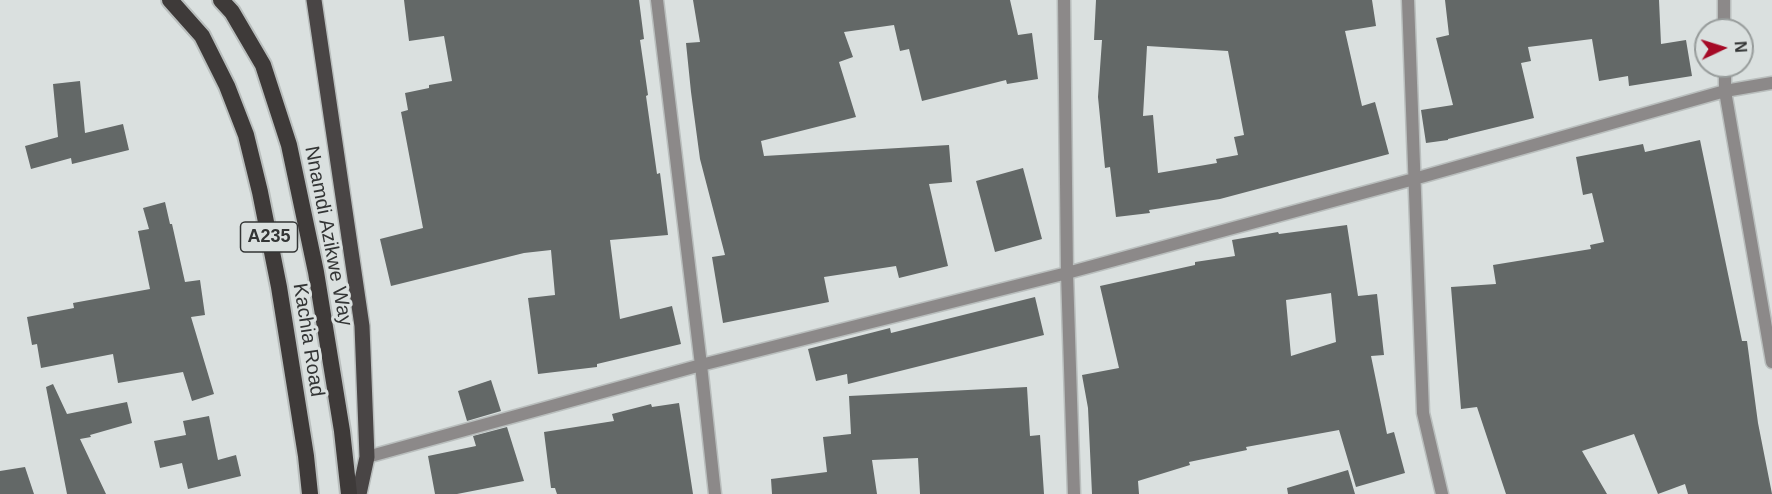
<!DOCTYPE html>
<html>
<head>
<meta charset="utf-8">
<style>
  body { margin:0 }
  #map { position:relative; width:1772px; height:494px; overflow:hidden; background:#dae0df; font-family:Arial,sans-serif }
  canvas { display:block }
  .north { position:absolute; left:1694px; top:18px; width:60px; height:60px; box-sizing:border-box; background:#dae0df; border:2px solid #979c9b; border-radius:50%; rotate:86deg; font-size:16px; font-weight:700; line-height:24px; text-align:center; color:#333535 }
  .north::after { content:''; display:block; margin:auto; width:21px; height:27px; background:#a50a26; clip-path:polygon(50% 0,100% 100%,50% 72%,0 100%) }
</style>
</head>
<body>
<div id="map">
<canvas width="1772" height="494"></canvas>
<div class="north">N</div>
</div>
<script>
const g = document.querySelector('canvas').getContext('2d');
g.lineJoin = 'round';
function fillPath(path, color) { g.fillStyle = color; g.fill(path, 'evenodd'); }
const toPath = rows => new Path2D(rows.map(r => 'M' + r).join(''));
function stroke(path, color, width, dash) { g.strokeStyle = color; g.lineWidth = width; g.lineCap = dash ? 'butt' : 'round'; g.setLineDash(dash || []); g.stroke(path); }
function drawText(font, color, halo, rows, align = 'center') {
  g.font = font + ' Arial,sans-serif'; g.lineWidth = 6; g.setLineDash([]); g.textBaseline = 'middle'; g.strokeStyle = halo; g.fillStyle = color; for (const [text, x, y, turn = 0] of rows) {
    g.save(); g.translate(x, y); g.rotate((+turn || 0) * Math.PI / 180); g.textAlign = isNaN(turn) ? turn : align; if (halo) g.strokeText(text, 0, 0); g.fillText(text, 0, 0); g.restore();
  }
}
const building = toPath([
  [404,0,639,0,644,39,640,40,648,95,646,96,657,174,660,173,668,235,610,240,620,319,672,306,681,344,597,364,597,367,538,374,528,298,555,295,551,250,524,253,391,286,380,239,423,228,401,112,408,110,405,93,429,88,429,85,452,81,444,36,409,41],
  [693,0,1010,0,1018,35,1032,33,1038,79,1007,84,1006,80,922,101,909,49,900,51,894,25,844,32,853,57,839,62,856,117,761,141,764,156,949,145,952,182,929,184,948,266,899,278,896,266,824,277,829,302,723,323,712,257,725,255,700,159,691,92,686,43,700,42],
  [1096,0,1372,0,1376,26,1345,31,1362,106,1375,102,1389,154,1220,199,1149,210,1150,213,1116,217,1110,167,1105,168,1098,97,1102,40,1094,40],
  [1147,46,1228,51,1244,135,1234,137,1238,155,1216,159,1217,163,1158,173,1153,115,1143,116],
  [1445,0,1659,0,1661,44,1686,40,1692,76,1629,86,1628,76,1599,81,1592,39,1528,47,1531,61,1521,63,1534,118,1448,139,1448,140,1426,143,1421,110,1453,105,1436,38,1449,35],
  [80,81,85,133,123,124,129,150,72,164,71,158,31,169,25,146,58,137,53,84],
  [1700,140,1742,341,1747,341,1758,423,1772,494,1688,494,1685,484,1658,494,1634,434,1582,451,1607,494,1506,494,1477,407,1461,409,1451,287,1496,284,1493,265,1591,249,1590,245,1604,242,1592,193,1583,195,1576,157,1643,144,1645,152],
  [1023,168,1042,239,995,252,976,181],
  [165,202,170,224,172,224,185,282,200,280,205,315,191,317,214,394,192,401,183,372,118,383,113,354,41,368,37,344,32,345,27,317,74,308,73,303,150,289,138,231,149,229,143,208],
  [1347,225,1358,296,1377,294,1384,355,1371,356,1387,434,1394,432,1405,473,1356,487,1339,430,1246,447,1247,450,1189,462,1190,465,1138,481,1139,494,1092,494,1088,408,1082,375,1119,368,1100,286,1195,265,1195,262,1235,256,1232,240,1278,232,1279,234],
  [1331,293,1336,342,1291,356,1286,300],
  [1035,297,1044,335,848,384,847,374,816,381,808,349,890,328,891,333],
  [491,380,501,411,467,421,458,391],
  [53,384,67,414,127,402,132,423,90,435,91,437,80,439,106,494,67,494,46,387],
  [1027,387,1030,436,1040,435,1044,494,920,494,918,458,872,460,877,494,772,494,771,479,827,472,823,437,851,434,849,396],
  [679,403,693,494,557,494,555,488,551,488,544,432,614,421,612,414,651,404,652,407],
  [209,416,218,460,236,455,241,476,188,489,182,463,160,468,154,441,186,435,183,421],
  [507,427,524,481,457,494,435,494,428,456,476,446,473,436],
  [25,467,34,494,0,494,0,471],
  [1348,470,1355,494,1288,494,1287,488]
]);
const minor = toPath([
  [657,0,701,365,715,494],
  [1064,0,1067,273,1074,494],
  [1408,0,1423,413,1442,494],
  [1724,0,1724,30],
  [1725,66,1725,91,1772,362],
  [367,457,701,365,1067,273,1414,179,1725,91,1772,83]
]);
const primary = toPath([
  [314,0,362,326,367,457,359,494]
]);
const trunk = toPath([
  [170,0,202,36,227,86,246,135,260,192,279,287,306,456,310,494],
  [221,0,232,12,263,65,289,145,316,272,342,431,349,494]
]);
const shields = [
  [269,237,57]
];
const shieldNames = [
  ["A235",269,237]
];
const streetNames = [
  ["Nnamdi Azikwe Way",328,236,79],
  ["Kachia Road",308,340,81]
];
fillPath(building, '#636867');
stroke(minor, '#b9bebd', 15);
stroke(primary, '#b9bebd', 18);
stroke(trunk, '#b9bebd', 20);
stroke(minor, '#8c8989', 12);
stroke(primary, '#494545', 15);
stroke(trunk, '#3e3a39', 16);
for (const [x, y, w] of shields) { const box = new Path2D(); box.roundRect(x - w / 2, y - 15, w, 30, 4.5); g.fillStyle = '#dae0df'; g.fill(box); stroke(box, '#333535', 1.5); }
drawText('bold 18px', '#333535', null, shieldNames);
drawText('20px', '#333535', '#dae0df', streetNames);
</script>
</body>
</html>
